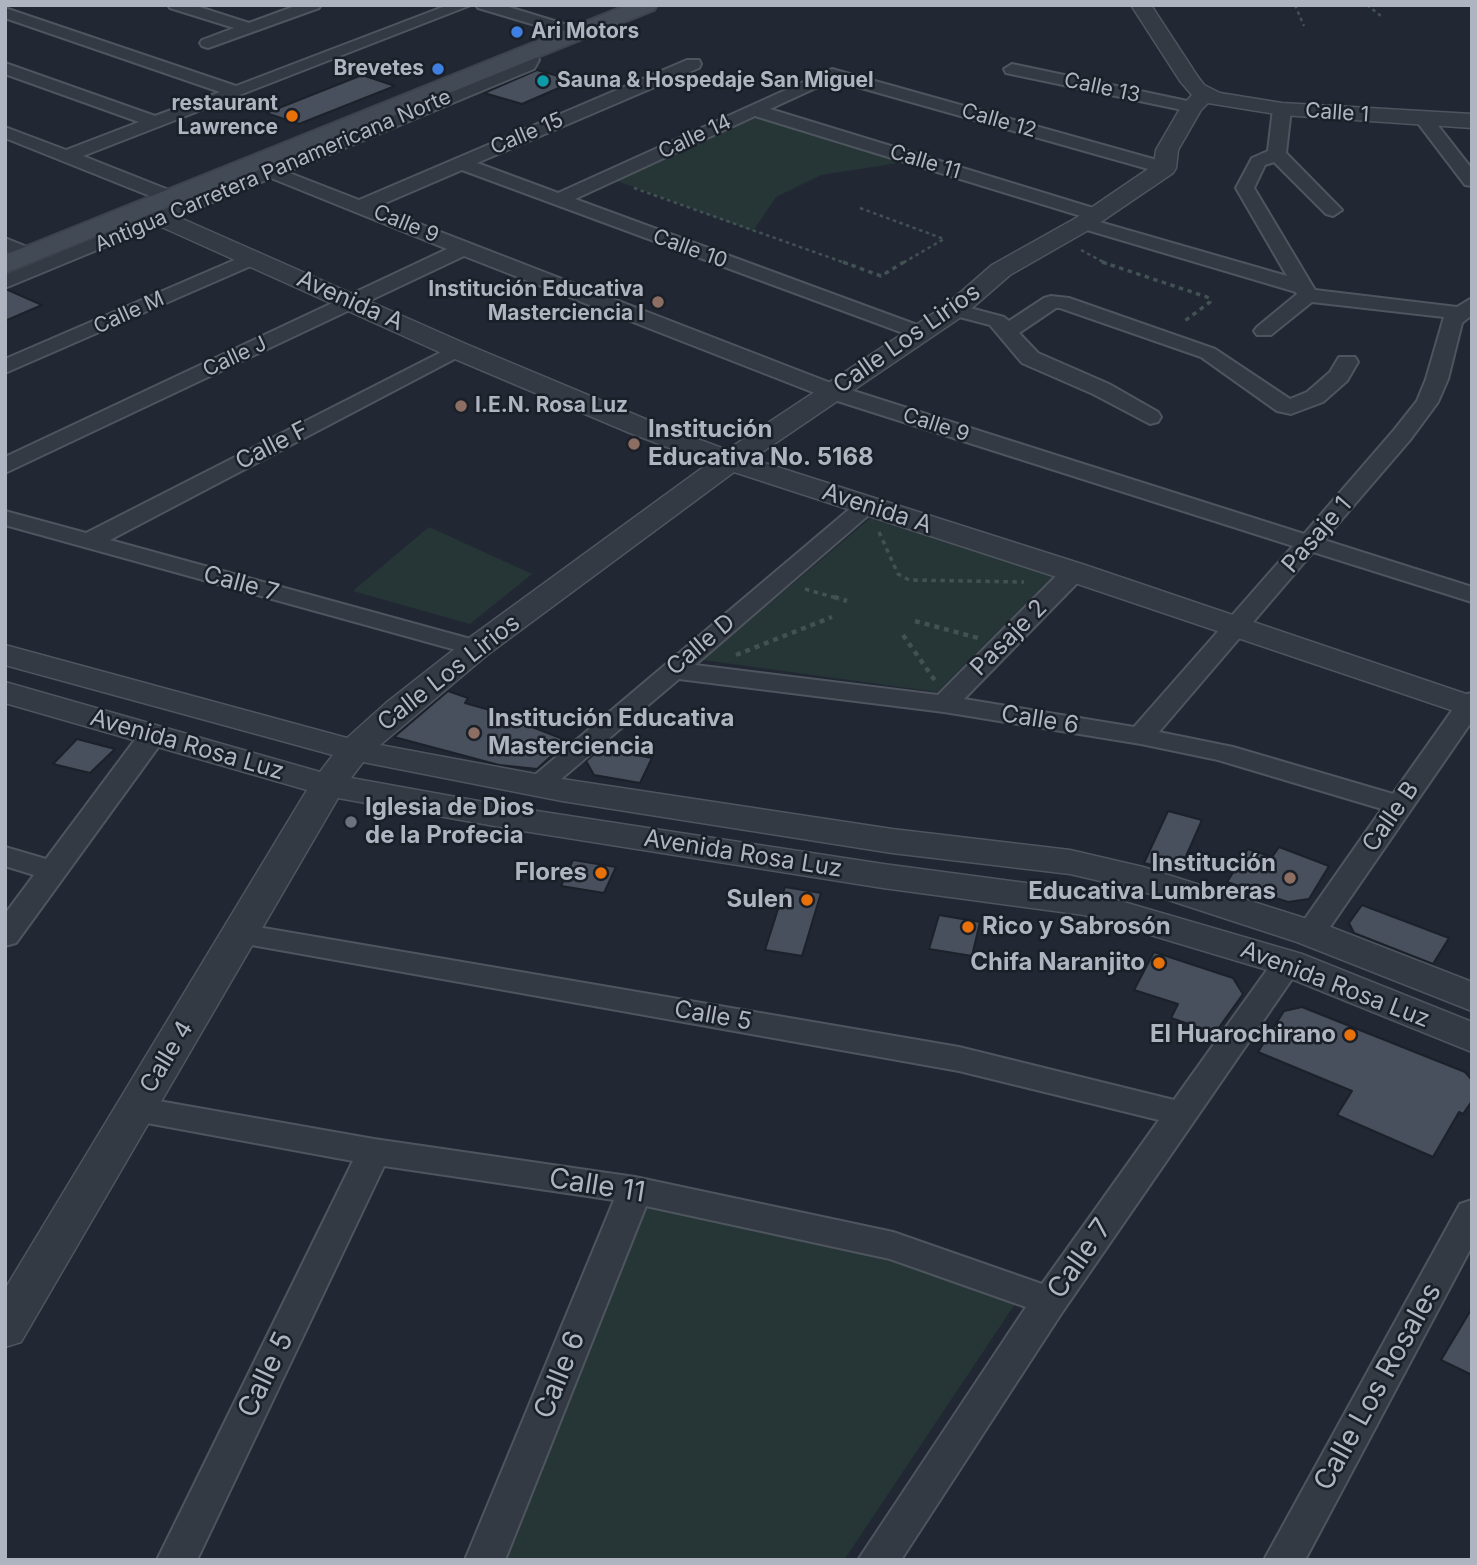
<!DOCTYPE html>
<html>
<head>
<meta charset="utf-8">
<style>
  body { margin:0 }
  #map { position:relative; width:1477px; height:1565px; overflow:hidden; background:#212833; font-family:Inter,sans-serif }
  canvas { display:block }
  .frame { position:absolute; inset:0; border:7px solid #aeb5c1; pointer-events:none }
</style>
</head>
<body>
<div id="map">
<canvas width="1477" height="1565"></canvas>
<div class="frame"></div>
</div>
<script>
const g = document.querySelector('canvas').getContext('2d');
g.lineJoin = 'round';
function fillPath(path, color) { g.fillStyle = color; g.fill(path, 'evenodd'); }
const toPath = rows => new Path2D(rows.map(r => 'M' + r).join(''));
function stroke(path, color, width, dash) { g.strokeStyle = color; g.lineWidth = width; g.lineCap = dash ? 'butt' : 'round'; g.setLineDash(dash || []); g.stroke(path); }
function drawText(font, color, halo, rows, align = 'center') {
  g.font = font + ' Inter,sans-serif'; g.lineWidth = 5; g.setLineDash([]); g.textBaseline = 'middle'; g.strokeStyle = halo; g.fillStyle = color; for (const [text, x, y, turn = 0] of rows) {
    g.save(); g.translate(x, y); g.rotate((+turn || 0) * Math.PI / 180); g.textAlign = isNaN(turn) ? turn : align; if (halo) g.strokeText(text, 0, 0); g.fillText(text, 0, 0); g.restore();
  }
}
const green = toPath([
  [757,115,904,162,821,175,776,197,753,231,615,180],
  [873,516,1056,573,937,692,703,660],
  [429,527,532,574,470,624,353,591],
  [639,1203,885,1258,1017,1301,844,1560,500,1560]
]);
const building = toPath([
  [537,70,575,81,522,104,484,93,537,70],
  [362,75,395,86,299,124,266,113,362,75],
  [5,290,8,290,42,305,5,321,5,290],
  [448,691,468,698,465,703,525,720,522,723,568,741,537,769,499,765,394,737,448,691],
  [77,739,115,749,90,773,53,764,77,739],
  [601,748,652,758,640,783,594,775,586,761,601,748],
  [1168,811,1202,820,1179,872,1144,863,1168,811],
  [1279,847,1329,866,1309,899,1288,902,1227,882,1248,849,1272,857,1279,847],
  [573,860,616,867,604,893,561,886,573,860],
  [785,887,821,893,802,956,765,950,785,887],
  [1362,905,1449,938,1433,964,1354,933,1349,923,1362,905],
  [939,915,980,922,972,956,929,949,939,915],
  [1154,952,1233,978,1243,994,1215,1033,1171,1018,1178,1004,1134,990,1154,952],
  [1302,1007,1465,1072,1472,1080,1472,1101,1463,1114,1459,1112,1433,1157,1337,1115,1352,1091,1258,1052,1284,1011,1302,1007],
  [1472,1308,1472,1375,1441,1360,1472,1308]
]);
const pathFar2 = toPath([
  [1295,5,1304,26],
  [1367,5,1381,16],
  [634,188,848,264],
  [860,208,944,239,901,264],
  [1081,250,1107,264]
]);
const pathFar1 = toPath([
  [843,262,881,276,904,262],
  [1102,262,1210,298,1210,302,1182,323],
  [879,532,898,574,909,580,1024,582],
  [805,589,840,599]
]);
const path = toPath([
  [834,597,847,601],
  [915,621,978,638],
  [903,635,936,682],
  [736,655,832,617]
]);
const minor = toPath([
  [168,5,193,5,249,23,298,5,321,5,319,8,208,48,202,46,200,43,202,40,234,28,170,8,168,5],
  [448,5,471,5,83,156,179,194,181,198,179,202,165,202,5,138,5,127,66,150,139,122,5,74,5,63,155,116,220,92,5,18,5,8,236,86,448,5],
  [476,5,502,5,584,30,586,33,584,36,572,36,478,8,476,5],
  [528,48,534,50,539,60,534,69,287,172,359,200,687,60,699,60,701,64,699,68,477,163,558,193,832,69,1171,164,1174,168,1165,173,1159,172,833,80,770,109,1103,211,1105,215,1096,221,1287,276,1236,188,1252,158,1268,151,1273,109,1282,104,1291,109,1286,153,1342,210,1333,216,1326,214,1274,162,1265,165,1254,188,1315,290,1457,307,1472,298,1472,315,1462,323,1448,379,1438,402,1410,440,1324,540,1472,587,1472,602,1313,552,1159,732,1233,747,1393,794,1463,695,1472,693,1472,721,1321,940,1310,943,1299,940,1295,933,1382,809,1218,760,1141,744,944,712,679,679,547,791,537,794,527,791,523,785,859,501,875,501,879,506,695,665,938,695,1065,567,1074,565,1083,567,1086,572,1083,577,964,699,1134,727,1293,546,825,397,464,256,5,473,5,457,447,249,271,178,5,288,5,275,255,172,245,165,248,161,254,160,271,165,522,62,520,53,528,48],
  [755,116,1084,217,1074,223,1077,227,1296,292,1297,294,1257,327,1254,331,1257,335,1271,335,1312,302,1444,317,1426,379,1417,401,1394,430,1304,534,841,387,376,207,462,170,914,337,928,337,931,333,928,329,575,199,755,116],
  [1012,64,1192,102,1201,107,1192,112,1006,73,1004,69,1012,64],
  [1423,113,1429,114,1472,169,1472,186,1465,185,1414,118,1423,113],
  [5,238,37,251,40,255,30,261,5,251,5,238],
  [253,252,260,254,263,258,260,262,5,373,5,359,253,252],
  [1051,296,1069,298,1215,349,1290,399,1307,392,1330,372,1339,357,1355,357,1358,362,1347,381,1323,402,1291,414,1277,411,1201,357,1060,308,1056,308,1019,333,1038,353,1109,384,1158,412,1161,417,1158,422,1150,424,1093,394,1022,363,990,325,948,314,945,310,948,306,955,304,1004,317,1009,321,1044,298,1051,296],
  [457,344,464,346,468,350,464,354,110,540,485,643,489,648,485,653,476,656,467,653,5,525,5,511,86,533,457,344],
  [153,727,163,729,167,735,16,943,5,946,5,914,34,875,5,866,5,847,46,859,143,729,153,727],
  [240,924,959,1047,1174,1100,1277,956,1288,953,1299,956,1303,963,1063,1311,901,1560,858,1560,1026,1307,890,1259,646,1206,505,1560,465,1560,614,1200,384,1166,197,1560,157,1560,353,1161,136,1121,124,1118,119,1109,124,1100,136,1097,374,1139,635,1177,893,1232,1042,1284,1159,1120,959,1071,229,941,225,934,229,927,240,924],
  [1472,1200,1472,1246,1305,1560,1264,1560,1460,1204,1472,1200]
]);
const tertiary = toPath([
  [1131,5,1151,5,1198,77,1204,85,1220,93,1282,103,1472,114,1472,128,1282,115,1208,103,1201,110,1178,150,1176,168,1173,173,1092,228,1010,275,964,315,752,459,1085,565,1472,696,1472,717,1063,579,734,472,487,655,380,745,562,779,892,829,1070,850,1143,867,1323,924,1472,982,1472,1011,1297,942,1135,889,1070,874,892,853,562,801,363,762,351,778,517,808,883,864,1086,891,1302,954,1472,1022,1472,1052,1274,972,1084,915,883,888,517,830,338,798,21,1342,5,1347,5,1289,307,790,5,703,5,682,320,772,333,755,5,665,5,645,347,738,386,703,465,641,709,463,630,433,448,356,135,215,131,210,135,205,151,205,466,344,650,421,727,450,946,305,992,265,1076,218,1154,165,1156,150,1181,107,1192,95,1180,81,1131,5]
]);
const secondary = toPath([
  [627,5,657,5,654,10,5,273,5,255,627,5]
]);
const markers = [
  [517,32,7,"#3f7fe0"],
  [438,69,7,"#3f7fe0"],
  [543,81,7,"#0f9aa8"],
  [292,116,7,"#e8710a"],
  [658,302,7,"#8d6e63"],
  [461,406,7,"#8d6e63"],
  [634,444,7,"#8d6e63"],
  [474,733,7,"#8d6e63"],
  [351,822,7,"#6b7280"],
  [601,873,7,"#e8710a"],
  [1290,878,7,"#8d6e63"],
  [807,900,7,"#e8710a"],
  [968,927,7,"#e8710a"],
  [1159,963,7,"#e8710a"],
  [1350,1035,7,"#e8710a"]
];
const farPoinames = [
  ["Ari Motors",531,32],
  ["Brevetes",424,69,"right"],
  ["Sauna & Hospedaje San Miguel",557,81],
  ["restaurant",278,104,"right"],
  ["Lawrence",278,128,"right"],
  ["Institución Educativa",644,290,"right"],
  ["Masterciencia I",644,314,"right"],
  ["I.E.N. Rosa Luz",475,406]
];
const farStreetnames = [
  ["Calle 13",1102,88,12],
  ["Calle 1",1337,113,4],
  ["Calle 12",999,121,16],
  ["Calle 15",527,134,-23],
  ["Calle 14",695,137,-25],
  ["Calle 11",925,162,17],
  ["Antigua Carretera Panamericana Norte",273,171,-23],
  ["Calle 9",406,224,22],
  ["Calle 10",690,249,20],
  ["Calle M",129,313,-24],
  ["Calle J",235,357,-25],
  ["Calle 9",936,425,18]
];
const streetNames = [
  ["Avenida A",350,301,24],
  ["Calle Los Lirios",907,339,-35],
  ["Calle F",272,446,-27],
  ["Avenida A",877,509,18],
  ["Pasaje 1",1317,535,-49],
  ["Calle 7",241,584,15],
  ["Pasaje 2",1009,638,-45],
  ["Calle D",701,645,-40],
  ["Calle Los Lirios",449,673,-38],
  ["Calle 6",1040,720,9],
  ["Avenida Rosa Luz",187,745,16],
  ["Calle B",1391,817,-55],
  ["Avenida Rosa Luz",743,854,9],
  ["Avenida Rosa Luz",1335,985,21],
  ["Calle 5",713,1016,10],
  ["Calle 4",167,1057,-59]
];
const poiNames = [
  ["Institución",648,430,"left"],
  ["Educativa No. 5168",648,458,"left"],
  ["Institución Educativa",488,719,"left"],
  ["Masterciencia",488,747,"left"],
  ["Iglesia de Dios",365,808,"left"],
  ["de la Profecia",365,836,"left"],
  ["Institución",1276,864],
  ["Educativa Lumbreras",1276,892],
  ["Flores",587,873],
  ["Sulen",793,900],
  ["Rico y Sabrosón",982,927,"left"],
  ["Chifa Naranjito",1145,963],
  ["El Huarochirano",1336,1035]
];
const nearStreetnames = [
  ["Calle 11",597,1186,9],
  ["Calle 7",1080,1259,-55],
  ["Calle 5",266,1375,-64],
  ["Calle 6",560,1375,-68],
  ["Calle Los Rosales",1378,1387,-61]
];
fillPath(green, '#263636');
fillPath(building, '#47505c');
stroke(building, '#1c212a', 2);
stroke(minor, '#4e555f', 4);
stroke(tertiary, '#4e555f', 3);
stroke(secondary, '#3d434d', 4);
stroke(pathFar2, '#425154', 2.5, [3.5, 3.5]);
stroke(pathFar1, '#425154', 3.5, [4.5, 4.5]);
stroke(path, '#425154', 4.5, [5, 5]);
fillPath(minor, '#343a44');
fillPath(tertiary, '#343a44');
fillPath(secondary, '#424a56');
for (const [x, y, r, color] of markers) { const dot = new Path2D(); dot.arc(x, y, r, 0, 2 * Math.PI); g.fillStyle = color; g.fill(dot); stroke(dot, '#1a1f28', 2.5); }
drawText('bold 21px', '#aeb5c1', '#1a1f28', farPoinames, 'left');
drawText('21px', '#aeb5c1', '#1a1f28', farStreetnames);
drawText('24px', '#aeb5c1', '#1a1f28', streetNames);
drawText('bold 24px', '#aeb5c1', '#1a1f28', poiNames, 'right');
drawText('28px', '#aeb5c1', '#1a1f28', nearStreetnames);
</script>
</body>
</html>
